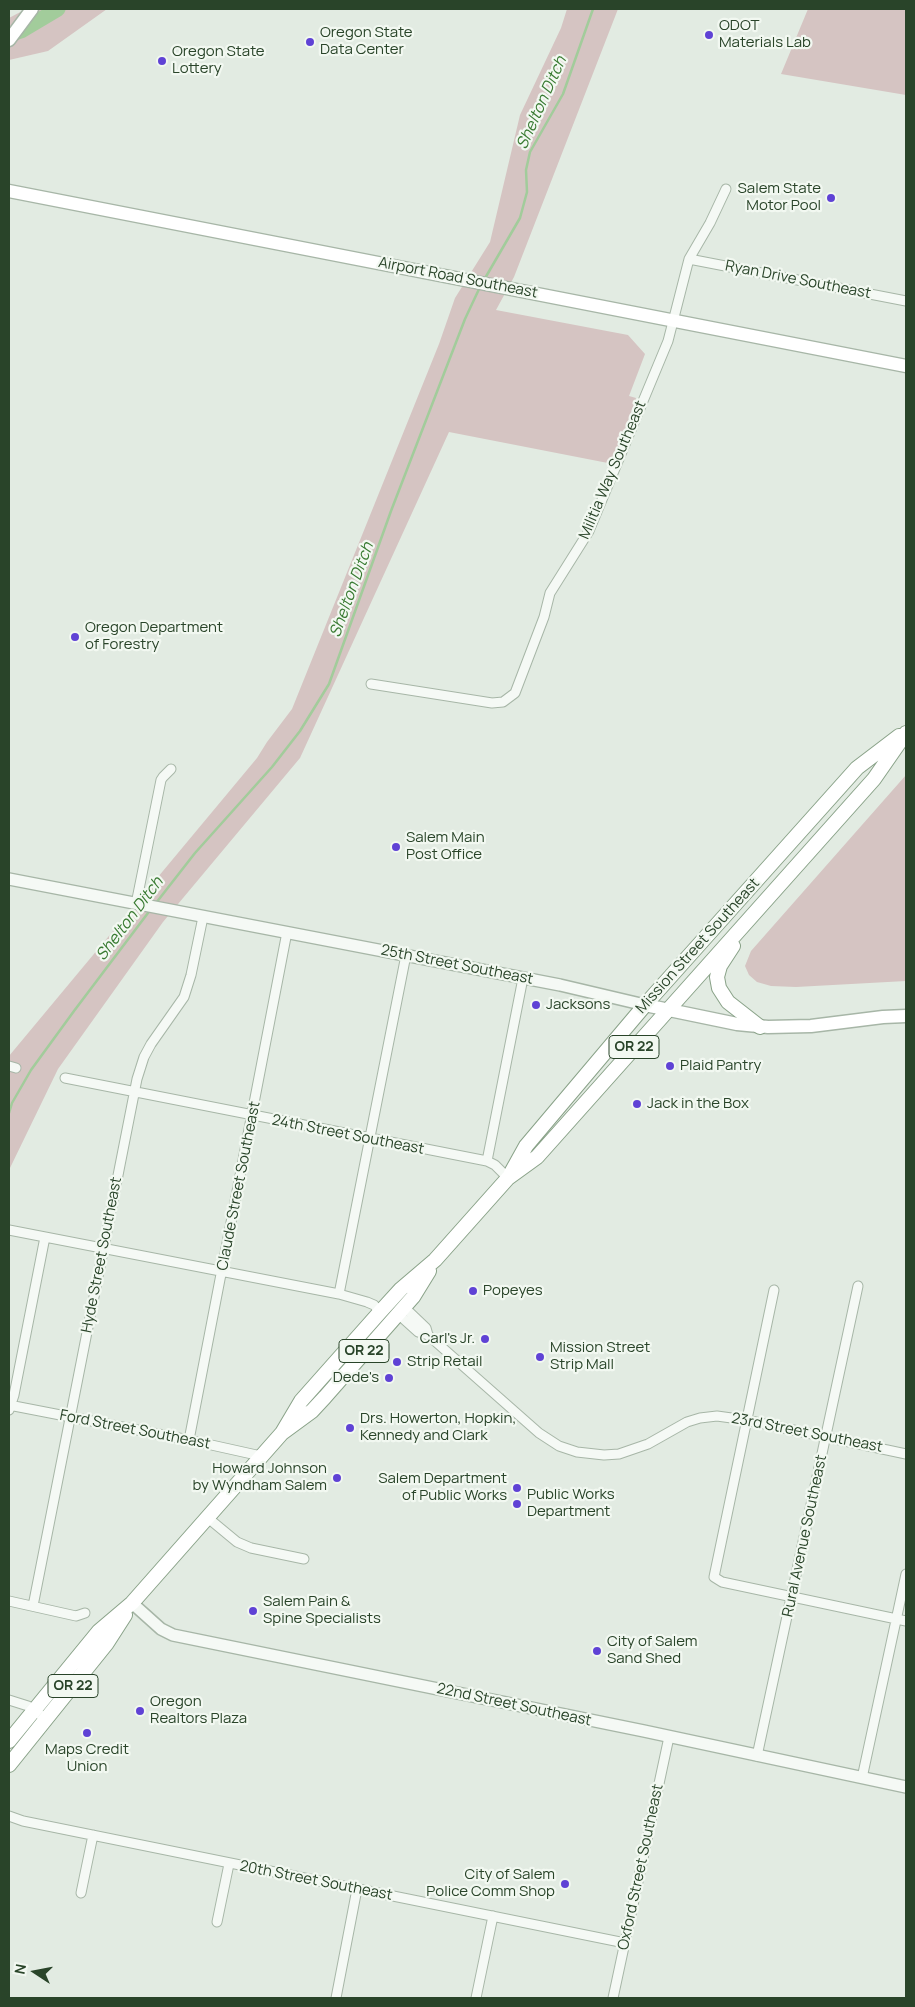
<!DOCTYPE html>
<html>
<head>
<meta charset="utf-8">
<style>
  body { margin:0 }
  #map { position:relative; width:915px; height:2007px; overflow:hidden; background:#e2ebe2; font-family:Manrope,sans-serif }
  canvas { display:block }
  .frame { position:absolute; inset:0; border:10px solid #294429; pointer-events:none }
  .north { position:absolute; left:10px; top:1947px; width:50px; height:50px; -webkit-text-stroke:4px #f2f8f1; paint-order:stroke; rotate:281deg; font-size:14px; font-weight:700; line-height:20px; text-align:center; color:#294429 }
  .north::after { content:''; display:block; margin:auto; width:18px; height:22px; background:#294429; clip-path:polygon(50% 0,100% 100%,50% 72%,0 100%) }
</style>
</head>
<body>
<div id="map">
<canvas width="915" height="2007"></canvas>
<div class="frame"></div>
<div class="north">N</div>
</div>
<script>
const g = document.querySelector('canvas').getContext('2d');
g.lineJoin = 'round';
function fillPath(path, color) { g.fillStyle = color; g.fill(path, 'evenodd'); }
const toPath = rows => new Path2D(rows.map(r => 'M' + r).join(''));
function stroke(path, color, width, dash) { g.strokeStyle = color; g.lineWidth = width; g.lineCap = dash ? 'butt' : 'round'; g.setLineDash(dash || []); g.stroke(path); }
function drawText(font, color, halo, rows, align = 'center') {
  g.font = font + ' Manrope,sans-serif'; g.lineWidth = 4.5; g.setLineDash([]); g.textBaseline = 'middle'; g.strokeStyle = halo; g.fillStyle = color; for (const [text, x, y, turn = 0] of rows) {
    g.save(); g.translate(x, y); g.rotate((+turn || 0) * Math.PI / 180); g.textAlign = isNaN(turn) ? turn : align; if (halo) g.strokeText(text, 0, 0); g.fillText(text, 0, 0); g.restore();
  }
}
const green = toPath([
  [26,9,107,9,48,51,9,60,9,18],
  [567,9,618,9,514,277,496,310,628,335,645,354,629,396,636,398,613,464,449,432,300,758,163,922,58,1069,10,1168,9,1174,9,1056,257,758,267,742,292,709,439,344,455,298,490,242,520,115,561,28],
  [808,9,906,9,906,95,781,74],
  [906,775,906,981,796,987,771,986,757,982,749,975,745,966,751,951]
]);
const stream = toPath([
  [484,280,520,218,527,192,526,170,530,152,563,94,593,9],
  [156,903,195,853,272,767,300,731,329,684,391,511,465,319,480,287],
  [9,1113,12,1103,31,1070,74,1011,151,909]
]);
const river = toPath([
  [9,35,21,31,58,9]
]);
const minor = toPath([
  [689,259,906,301],
  [371,684,492,703,503,702,515,693,544,617,550,593,589,531,668,341,689,259,710,223,726,189],
  [136,904,161,780,163,777,171,769],
  [9,1066,16,1068],
  [65,1078,487,1161,495,1165,508,1178],
  [487,1161,523,978],
  [9,1230,339,1294,367,1302,374,1305,380,1312],
  [774,1290,714,1577,722,1582,906,1621],
  [339,1294,406,955],
  [404,1307,426,1328,428,1335],
  [398,1314,418,1332,428,1335,539,1433,559,1446,577,1452,604,1455,619,1454,648,1444,687,1422,700,1418,717,1416,746,1420,906,1454],
  [9,1405,189,1440,261,1456],
  [9,1410,14,1395,45,1237],
  [189,1440,287,932],
  [208,1518,237,1542,251,1548,304,1559],
  [9,1601,76,1616,85,1613],
  [33,1606,137,1079,144,1057,151,1044,184,997,191,975,203,917],
  [9,1700,28,1706,46,1719],
  [757,1756,858,1286],
  [862,1778,906,1574],
  [9,1816,23,1821,625,1943],
  [81,1893,93,1835],
  [217,1922,229,1864],
  [336,1998,357,1889],
  [476,1998,493,1916],
  [613,1998,669,1737]
]);
const tertiary = toPath([
  [9,879,560,985,645,1005],
  [132,1603,161,1629,173,1635,644,1731,906,1787]
]);
const secondary = toPath([
  [9,40,32,9],
  [9,191,906,366],
  [645,1005,737,1024,768,1027,811,1026,883,1017,906,1016]
]);
const trunk = toPath([
  [733,946,720,966,717,977,719,988,728,1002,760,1027],
  [511,1173,526,1146,645,1005,857,768,899,736],
  [282,1433,301,1401,380,1312,401,1289,435,1260,508,1178,537,1157,874,779,906,733],
  [9,1741,99,1631,132,1603,282,1433,312,1411,325,1397,413,1297,429,1271],
  [9,1765,107,1643,125,1615]
]);
const markers = [
  [709,35,5,"#5f42d5"],
  [310,42,5,"#5f42d5"],
  [162,61,5,"#5f42d5"],
  [831,198,5,"#5f42d5"],
  [75,637,5,"#5f42d5"],
  [396,847,5,"#5f42d5"],
  [536,1005,5,"#5f42d5"],
  [670,1066,5,"#5f42d5"],
  [637,1104,5,"#5f42d5"],
  [473,1291,5,"#5f42d5"],
  [485,1339,5,"#5f42d5"],
  [540,1357,5,"#5f42d5"],
  [397,1362,5,"#5f42d5"],
  [389,1378,5,"#5f42d5"],
  [350,1428,5,"#5f42d5"],
  [337,1478,5,"#5f42d5"],
  [517,1488,5,"#5f42d5"],
  [517,1504,5,"#5f42d5"],
  [253,1611,5,"#5f42d5"],
  [597,1651,5,"#5f42d5"],
  [140,1711,5,"#5f42d5"],
  [87,1733,5,"#5f42d5"],
  [565,1884,5,"#5f42d5"]
];
const shields = [
  [634,1047,50],
  [364,1351,50],
  [73,1686,50]
];
const shieldNames = [
  ["OR 22",634,1047],
  ["OR 22",364,1351],
  ["OR 22",73,1686]
];
const poiNames = [
  ["ODOT",719,26],
  ["Materials Lab",719,43],
  ["Oregon State",320,33],
  ["Data Center",320,50],
  ["Oregon State",172,52],
  ["Lottery",172,69],
  ["Salem State",821,189,"right"],
  ["Motor Pool",821,206,"right"],
  ["Oregon Department",85,628],
  ["of Forestry",85,645],
  ["Salem Main",406,838],
  ["Post Office",406,855],
  ["Jacksons",546,1005],
  ["Plaid Pantry",680,1066],
  ["Jack in the Box",647,1104],
  ["Popeyes",483,1291],
  ["Carl's Jr.",475,1339,"right"],
  ["Mission Street",550,1348],
  ["Strip Mall",550,1365],
  ["Strip Retail",407,1362],
  ["Dede's",379,1378,"right"],
  ["Drs. Howerton, Hopkin,",360,1419],
  ["Kennedy and Clark",360,1436],
  ["Howard Johnson",327,1469,"right"],
  ["by Wyndham Salem",327,1486,"right"],
  ["Salem Department",507,1479,"right"],
  ["of Public Works",507,1496,"right"],
  ["Public Works",527,1495],
  ["Department",527,1512],
  ["Salem Pain &",263,1602],
  ["Spine Specialists",263,1619],
  ["City of Salem",607,1642],
  ["Sand Shed",607,1659],
  ["Oregon",150,1702],
  ["Realtors Plaza",150,1719],
  ["Maps Credit",87,1750,"center"],
  ["Union",87,1767,"center"],
  ["City of Salem",555,1875,"right"],
  ["Police Comm Shop",555,1892,"right"]
];
const streetNames = [
  ["Airport Road Southeast",458,278,11],
  ["Ryan Drive Southeast",798,280,11],
  ["Militia Way Southeast",613,470,-67],
  ["Mission Street Southeast",698,946,-48],
  ["25th Street Southeast",457,965,11],
  ["24th Street Southeast",348,1135,11],
  ["Claude Street Southeast",239,1186,-79],
  ["Hyde Street Southeast",102,1255,-79],
  ["Ford Street Southeast",135,1430,11],
  ["23rd Street Southeast",807,1433,11],
  ["Rural Avenue Southeast",805,1536,-78],
  ["22nd Street Southeast",514,1705,12],
  ["Oxford Street Southeast",641,1867,-78],
  ["20th Street Southeast",316,1881,11]
];
const waterNames = [
  ["Shelton Ditch",542,103,-66],
  ["Shelton Ditch",352,590,-70],
  ["Shelton Ditch",130,919,-53]
];
fillPath(green, '#d5c4c2');
stroke(stream, '#a2cc9b', 2.5);
stroke(river, '#a2cc9b', 15);
stroke(minor, '#a7b6a7', 11);
stroke(tertiary, '#a7b6a7', 14);
stroke(secondary, '#a7b6a7', 15);
stroke(trunk, '#89a288', 16);
stroke(minor, '#f5f9f5', 9);
stroke(tertiary, '#f5f9f5', 11);
stroke(secondary, '#fff', 12);
stroke(trunk, '#fff', 14);
for (const [x, y, r, color] of markers) { const dot = new Path2D(); dot.arc(x, y, r, 0, 2 * Math.PI); g.fillStyle = color; g.fill(dot); stroke(dot, '#f2f8f1', 2); }
for (const [x, y, w] of shields) { const box = new Path2D(); box.roundRect(x - w / 2, y - 11.5, w, 23, 4); g.fillStyle = '#f2f8f1'; g.fill(box); stroke(box, '#294429', 1); }
drawText('bold 14px', '#294429', null, shieldNames);
drawText('15px', '#294429', '#f2f8f1', poiNames, 'left');
drawText('15px', '#294429', '#f2f8f1', streetNames);
drawText('italic 16px', '#387a31', '#f2f8f1', waterNames);
</script>
</body>
</html>
